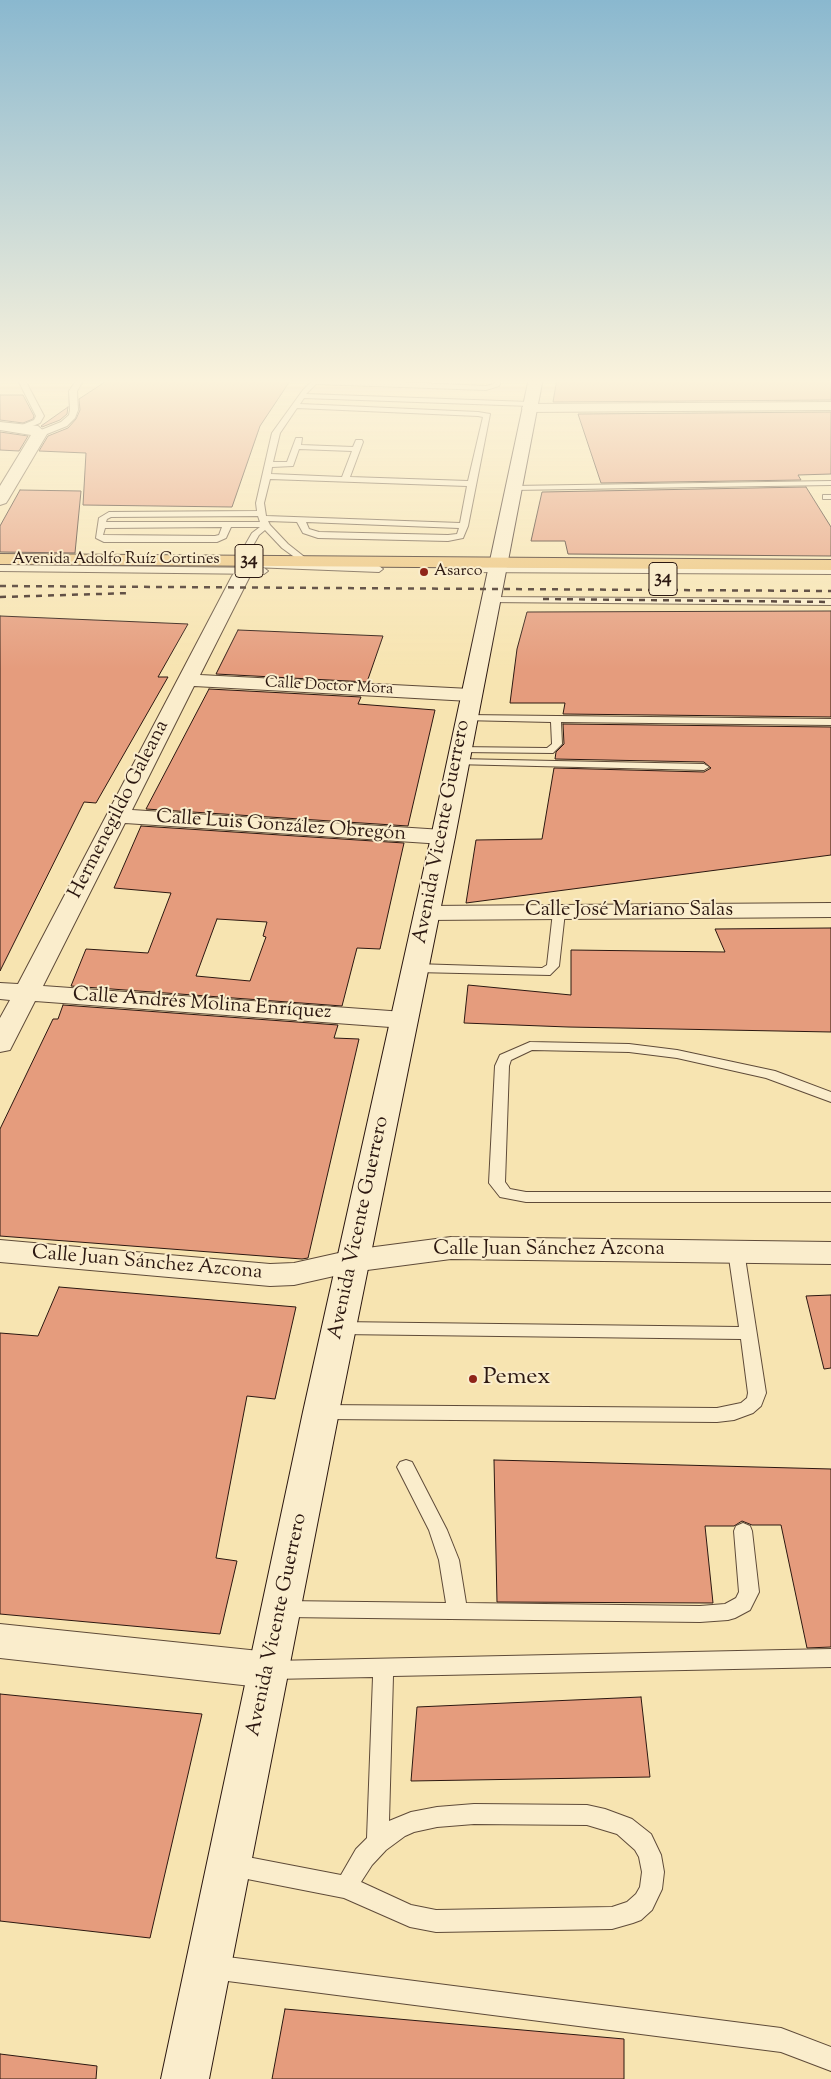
<!DOCTYPE html>
<html>
<head>
<meta charset="utf-8">
<style>
  body { margin:0 }
  canvas { display:block; background:#f7e4b1 }
</style>
</head>
<body>
<canvas width="831" height="2079"></canvas>
<script>
const g = document.querySelector('canvas').getContext('2d');
g.lineJoin = 'round';
function fillPath(path, color) { g.fillStyle = color; g.fill(path, 'evenodd'); }
const toPath = rows => new Path2D(rows.map(r => 'M' + r).join(''));
function stroke(path, color, width, dash) { g.strokeStyle = color; g.lineWidth = width; g.lineCap = dash ? 'butt' : 'round'; g.setLineDash(dash || []); g.stroke(path); }
function drawText(font, color, halo, rows, align = 'center') {
  g.font = font + ' "Sorts Mill Goudy",serif'; g.lineWidth = 4; g.setLineDash([]); g.textBaseline = 'middle'; g.strokeStyle = halo; g.fillStyle = color; for (const [text, x, y, turn = 0] of rows) {
    g.save(); g.translate(x, y); g.rotate((+turn || 0) * Math.PI / 180); g.textAlign = isNaN(turn) ? turn : align; if (halo) g.strokeText(text, 0, 0); g.fillText(text, 0, 0); g.restore();
  }
}
const building = toPath([
  [111,378,292,378,260,426,232,507,83,505,86,453,39,451,48,436,68,428,76,419,80,410,79,399,111,378],
  [831,378,831,400,553,402,557,379,831,378],
  [0,395,23,395,34,416,33,419,23,423,0,420,0,395],
  [68,407,67,414,60,420,42,427,41,426,68,407],
  [831,412,831,474,798,475,801,480,601,483,578,414,831,412],
  [0,432,28,436,19,451,0,450,0,432],
  [806,487,831,527,831,556,568,554,565,541,531,541,542,492,806,487],
  [20,490,81,491,75,553,0,552,0,526,20,490],
  [831,611,831,717,563,714,565,703,510,703,517,649,527,612,831,611],
  [0,616,188,624,158,677,168,677,96,803,84,802,0,971,0,616],
  [238,630,383,636,367,682,216,674,238,630],
  [209,689,361,697,358,704,435,710,408,826,146,809,209,689],
  [563,724,831,727,831,855,466,903,476,840,542,839,554,768,704,772,711,768,704,762,555,759,556,752,564,744,563,724],
  [141,826,404,843,380,949,357,948,342,1006,71,986,86,949,148,953,171,893,114,888,141,826],
  [217,919,267,922,263,936,266,937,250,981,196,976,217,919],
  [831,928,831,1032,568,1027,464,1023,468,985,571,995,571,950,725,952,715,929,831,928],
  [63,1005,338,1025,334,1038,359,1039,308,1258,302,1259,0,1236,0,1129,53,1019,58,1019,63,1005],
  [59,1287,296,1307,275,1399,247,1396,216,1558,237,1561,220,1634,0,1614,0,1333,38,1336,59,1287],
  [831,1295,831,1368,824,1369,806,1296,831,1295],
  [494,1460,831,1469,831,1647,807,1648,781,1525,752,1525,742,1521,734,1526,705,1526,713,1603,497,1602,494,1460],
  [0,1694,202,1714,150,1938,0,1921,0,1694],
  [641,1697,650,1777,411,1781,417,1707,641,1697],
  [285,2009,624,2039,624,2079,272,2079,285,2009],
  [0,2054,97,2066,96,2079,0,2079,0,2054]
]);
const service = toPath([
  [17,378,24,378,44,416,40,423,25,429,21,427,22,425,34,420,36,416,17,378],
  [78,378,85,378,77,391,78,410,75,418,67,426,42,436,36,436,36,432,61,422,69,415,70,410,69,391,78,378],
  [315,378,486,386,494,384,495,378,502,378,499,386,486,390,316,384,306,394,530,402,534,404,530,406,304,398,300,404,478,412,490,414,468,526,463,538,448,541,318,538,303,533,297,522,268,521,270,525,288,544,307,559,307,563,304,564,282,548,265,530,259,535,243,563,237,563,236,561,252,533,260,527,231,527,226,538,217,542,104,542,96,538,99,518,109,512,257,511,256,503,272,433,303,390,315,378],
  [297,408,478,416,483,417,468,481,350,477,363,442,362,440,356,440,353,447,301,445,302,438,296,438,287,462,273,462,280,433,297,408],
  [299,449,352,451,342,477,271,474,272,467,293,466,299,449],
  [270,479,467,486,460,523,266,516,264,503,270,479],
  [258,516,260,522,106,522,107,519,111,517,258,516],
  [306,522,459,528,457,534,448,535,319,532,309,529,306,522],
  [222,527,219,535,215,536,103,535,105,528,222,527],
  [831,481,831,485,513,490,509,488,513,486,831,481],
  [823,495,831,495,831,499,823,499,823,495],
  [255,562,379,566,383,569,379,572,252,567,251,565,255,562],
  [0,565,264,568,268,571,264,574,0,571,0,565],
  [469,567,831,568,831,574,466,572,466,568,469,567],
  [490,597,831,599,831,605,487,602,487,598,490,597],
  [466,715,831,719,831,725,561,722,562,744,553,753,460,752,456,751,455,749,456,747,547,748,552,744,551,722,462,720,461,718,466,715],
  [457,759,704,764,709,767,704,770,453,764,452,762,453,760,457,759],
  [559,908,565,912,559,966,550,975,415,972,408,968,415,964,542,968,547,965,553,912,559,908],
  [530,1042,629,1044,677,1050,775,1071,831,1092,831,1102,766,1078,677,1058,629,1052,532,1050,511,1060,509,1066,505,1182,510,1189,526,1192,831,1192,831,1202,526,1202,500,1197,489,1183,495,1066,500,1055,530,1042],
  [736,1245,742,1247,744,1251,766,1393,761,1406,753,1413,734,1420,717,1422,322,1419,316,1417,313,1412,316,1407,322,1405,717,1408,741,1403,747,1398,748,1393,741,1339,339,1334,333,1332,331,1328,333,1324,339,1322,739,1327,728,1251,730,1247,736,1245],
  [406,1460,412,1462,447,1530,459,1560,466,1603,700,1606,725,1604,736,1598,739,1592,734,1531,736,1526,743,1523,750,1526,752,1531,759,1592,750,1610,735,1618,728,1620,700,1622,284,1617,277,1615,274,1609,277,1603,284,1601,446,1603,439,1560,429,1530,397,1467,400,1462,406,1460],
  [831,1649,831,1667,393,1676,389,1821,411,1812,437,1807,474,1804,587,1805,605,1809,632,1819,651,1834,661,1855,664,1872,662,1889,652,1910,641,1920,633,1923,612,1929,436,1932,410,1927,344,1898,232,1876,224,1873,221,1865,224,1857,232,1854,341,1875,356,1849,367,1838,373,1677,272,1679,265,1676,262,1670,265,1664,272,1661,831,1649],
  [474,1824,587,1825,617,1834,635,1850,639,1857,642,1872,640,1887,636,1894,627,1902,612,1907,436,1910,411,1905,361,1882,372,1865,386,1850,405,1836,414,1832,437,1827,474,1824],
  [212,1955,781,2028,831,2047,831,2071,781,2052,212,1979,204,1975,200,1967,204,1959,212,1955]
]);
const minor = toPath([
  [831,402,831,410,529,412,524,411,522,408,524,405,529,404,831,402],
  [0,422,38,426,47,434,8,500,6,503,0,505,0,486,31,435,0,430,0,422],
  [241,571,247,572,250,576,200,675,470,689,477,691,480,695,477,699,470,701,194,686,132,810,443,830,451,832,455,837,451,842,443,844,125,823,43,986,404,1012,414,1014,418,1020,414,1026,404,1028,35,1001,10,1050,0,1052,0,1018,10,1000,0,999,0,983,18,984,232,576,235,572,241,571],
  [831,903,831,917,426,920,417,918,414,913,417,908,426,906,831,903],
  [451,1237,831,1242,831,1264,451,1259,352,1272,294,1285,270,1286,0,1262,0,1240,270,1264,294,1263,352,1250,451,1237],
  [0,1624,269,1652,283,1657,289,1670,283,1683,269,1688,0,1658,0,1624]
]);
const secondary = toPath([
  [529,378,543,378,455,837,339,1412,209,2079,161,2079,303,1412,431,837,529,378]
]);
const primary = toPath([
  [0,554,831,560,831,570,0,564,0,554]
]);
const rail = toPath([
  [0,586,831,591],
  [0,597,131,593],
  [543,599,831,602]
]);
const markers = [
  [424,572,5,"#8f2418"],
  [473,1379,5,"#8f2418"]
];
const farStreetnames = [
  ["Avenida Adolfo Ruíz Cortines",116,560],
  ["Calle Doctor Mora",329,687,3]
];
const farPoinames = [
  ["Asarco",434,572]
];
const shields = [
  [249,561,28],
  [663,579,28]
];
const shieldNames = [
  ["34",249,561],
  ["34",663,579]
];
const streetNames = [
  ["Hermenegildo Galeana",120,810,-63],
  ["Calle Luis González Obregón",281,827,4],
  ["Avenida Vicente Guerrero",443,832,-79],
  ["Calle José Mariano Salas",629,912],
  ["Calle Andrés Molina Enríquez",202,1005,4],
  ["Avenida Vicente Guerrero",360,1228,-78],
  ["Calle Juan Sánchez Azcona",549,1251],
  ["Calle Juan Sánchez Azcona",147,1264,5],
  ["Avenida Vicente Guerrero",278,1625,-78]
];
const nearPoinames = [
  ["Pemex",483,1379]
];
fillPath(building, '#e59c7d');
stroke(building, '#2c1811', 1);
stroke(service, '#5f4b39', 2);
stroke(minor, '#5f4b39', 2);
stroke(secondary, '#2c1811', 2);
stroke(primary, '#2c1811', 2);
fillPath(service, '#faedcc');
fillPath(minor, '#faedcc');
fillPath(secondary, '#faedcc');
fillPath(primary, '#ecc278');
stroke(rail, '#2c1811', 2.5, [6, 6]);
const sky = g.createLinearGradient(0, 0, 0, 669);
sky.addColorStop(0, '#8ab8cf');
sky.addColorStop(0.57, '#fbf3dc');
sky.addColorStop(1, '#fbf3dc00');
g.fillStyle = sky;
g.fillRect(0, 0, 831, 669);
for (const [x, y, r, color] of markers) { const dot = new Path2D(); dot.arc(x, y, r, 0, 2 * Math.PI); g.fillStyle = color; g.fill(dot); stroke(dot, '#faedcc', 2); }
drawText('16px', '#2c1811', '#faedcc', farStreetnames);
drawText('16px', '#2c1811', '#faedcc', farPoinames, 'left');
for (const [x, y, w] of shields) { const box = new Path2D(); box.roundRect(x - w / 2, y - 16.5, w, 33, 4); g.fillStyle = '#faedcc'; g.fill(box); stroke(box, '#2c1811', 1); }
drawText('bold 19px', '#2c1811', null, shieldNames);
drawText('20px', '#2c1811', '#faedcc', streetNames);
drawText('24px', '#2c1811', '#faedcc', nearPoinames, 'left');
</script>
</body>
</html>
